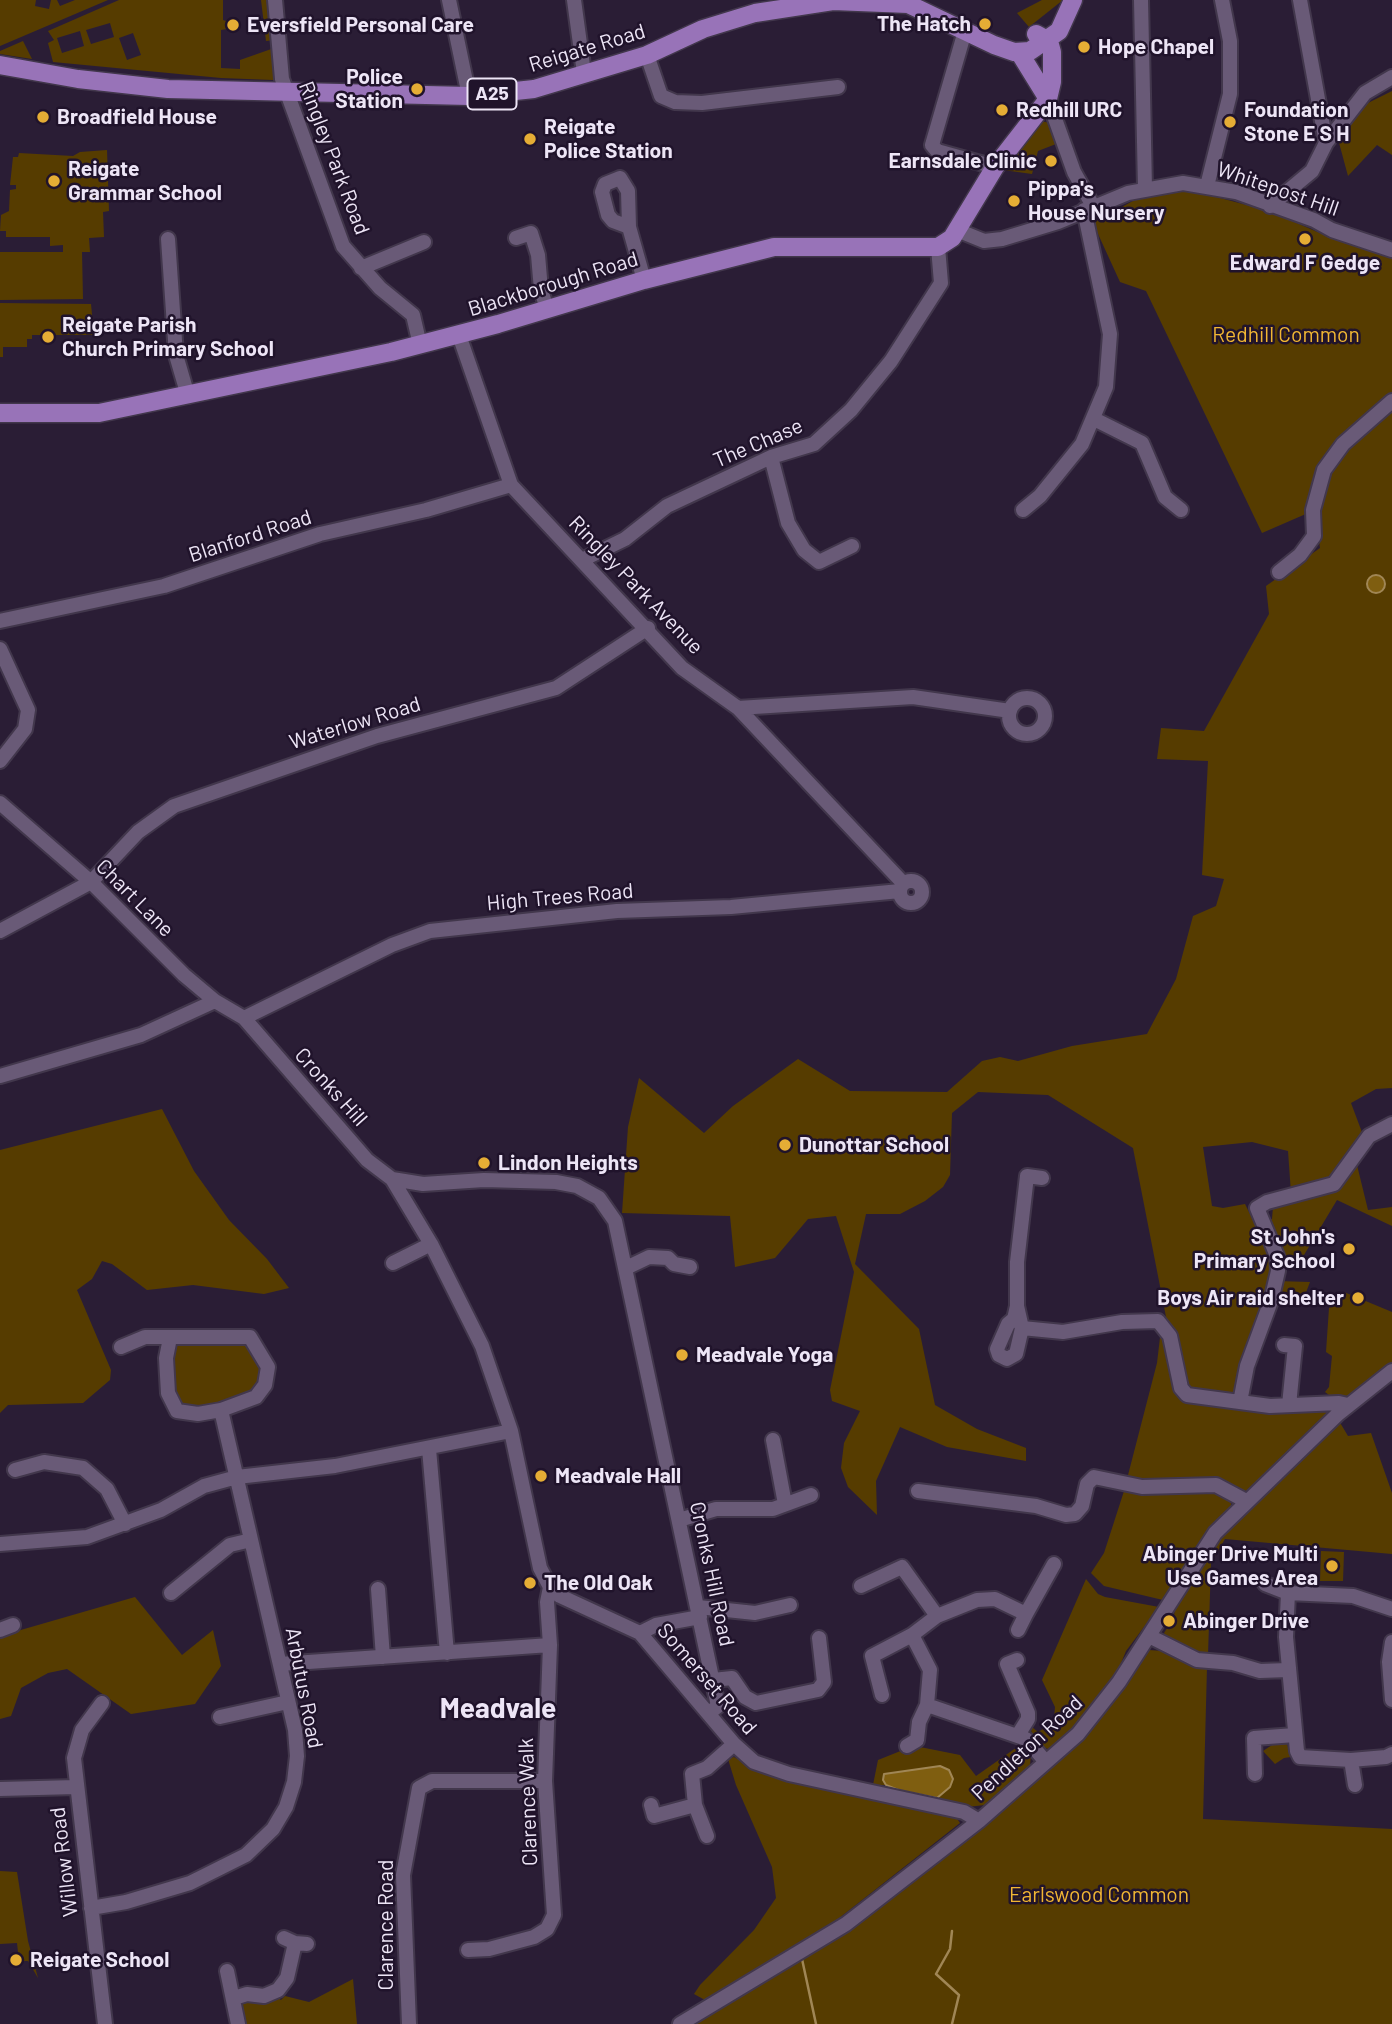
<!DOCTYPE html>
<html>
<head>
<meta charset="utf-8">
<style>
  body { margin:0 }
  canvas { display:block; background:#2a1d35 }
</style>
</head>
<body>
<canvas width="1392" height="2024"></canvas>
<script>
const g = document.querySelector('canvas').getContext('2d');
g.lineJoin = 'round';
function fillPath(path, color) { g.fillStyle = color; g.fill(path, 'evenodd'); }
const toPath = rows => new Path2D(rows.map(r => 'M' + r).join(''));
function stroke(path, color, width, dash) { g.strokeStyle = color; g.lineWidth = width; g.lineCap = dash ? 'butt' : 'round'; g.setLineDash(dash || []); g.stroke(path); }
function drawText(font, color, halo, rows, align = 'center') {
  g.font = font + ' Barlow,sans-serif'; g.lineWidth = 5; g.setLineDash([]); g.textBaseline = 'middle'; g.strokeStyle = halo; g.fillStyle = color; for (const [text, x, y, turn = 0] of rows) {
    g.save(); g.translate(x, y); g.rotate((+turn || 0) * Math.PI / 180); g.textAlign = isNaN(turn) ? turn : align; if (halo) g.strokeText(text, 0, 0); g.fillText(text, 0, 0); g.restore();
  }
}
const green = toPath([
  [0,0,36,0,35,6,49,9,51,0,57,0,60,6,75,0,108,0,0,46],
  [119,0,223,0,223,20,226,21,227,29,221,30,221,68,240,69,240,60,277,47,278,71,273,80,221,78,53,62,48,43,54,40,48,31],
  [110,23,114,37,91,44,86,30],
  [80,31,84,46,62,53,57,38],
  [133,33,141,55,127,60,119,38],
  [261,0,271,0,275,40,266,41],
  [1042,0,1063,0,1029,27,1017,13],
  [23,41,32,59,0,54,0,51],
  [1392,91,1392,155,1377,145,1348,176,1338,139,1368,103],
  [1041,121,1050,123,1056,144,1038,151,1032,174,1003,170],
  [107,150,109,211,103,212,104,237,89,238,90,252,82,252,83,299,0,300,0,252,63,252,63,245,50,246,50,237,6,237,6,231,0,231,1,215,9,211,10,190,16,189,16,185,10,185,13,157,18,157,19,153,73,156,80,152],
  [1194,191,1269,211,1329,237,1380,254,1392,241,1392,1088,1376,1089,1351,1103,1363,1135,1331,1180,1291,1193,1288,1151,1252,1142,1203,1147,1212,1206,1223,1208,1245,1204,1255,1224,1272,1219,1273,1207,1327,1190,1356,1161,1368,1210,1392,1207,1392,1226,1337,1200,1301,1260,1294,1265,1277,1267,1276,1281,1310,1282,1305,1295,1269,1298,1237,1397,1189,1389,1183,1382,1167,1322,1133,1148,1048,1095,978,1092,952,1113,950,1175,943,1187,925,1201,900,1214,866,1214,855,1264,919,1329,935,1405,977,1429,1026,1448,1026,1461,947,1447,900,1427,876,1481,877,1515,848,1487,841,1468,844,1443,860,1411,832,1401,830,1390,854,1272,836,1216,808,1219,775,1258,735,1267,730,1216,622,1213,628,1127,639,1078,704,1133,733,1106,798,1059,850,1091,947,1092,982,1061,1000,1057,1018,1061,1072,1046,1147,1034,1176,979,1193,916,1216,906,1224,879,1202,875,1208,761,1157,759,1161,728,1204,731,1269,614,1266,586,1320,548,1315,510,1262,533,1146,291,1120,282,1093,223,1149,192],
  [0,303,91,304,94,335,32,335,32,339,27,339,27,347,3,347,3,357,0,357],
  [162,1109,194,1171,229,1220,267,1259,289,1288,264,1294,193,1285,147,1290,112,1264,102,1261,92,1279,77,1290,111,1370,110,1380,83,1403,8,1405,0,1413,0,1150],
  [1344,1292,1392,1312,1392,1364,1352,1397,1333,1398,1325,1392,1329,1387,1332,1356,1326,1352,1329,1308],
  [1161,1329,1178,1394,1329,1406,1333,1411,1248,1490,1242,1492,1127,1479,1157,1363],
  [245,1343,263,1365,259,1387,253,1394,211,1407,184,1406,174,1397,173,1344],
  [1339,1421,1348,1436,1371,1433,1392,1493,1392,1554,1225,1539,1211,1563,1208,1655,1167,1639,1164,1633,1174,1617,1175,1607,1219,1537],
  [1125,1488,1206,1489,1231,1497,1231,1508,1197,1545,1163,1600,1104,1586,1091,1573,1104,1553],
  [1321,1551,1344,1552,1343,1581,1320,1581],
  [1086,1579,1098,1594,1105,1597,1159,1607,1126,1651,1112,1685,1086,1718,1055,1748,1048,1749,1040,1746,1031,1731,1032,1727,1038,1732,1053,1723,1054,1718,1055,1707,1042,1680],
  [135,1597,182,1655,213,1630,221,1666,195,1704,131,1714,67,1669,48,1673,21,1688,11,1716,0,1719,0,1636],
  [1149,1650,1163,1651,1188,1664,1207,1667,1203,1819,1392,1829,1392,2024,689,2024,998,1811,1082,1738,1106,1712],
  [1287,1744,1291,1757,1284,1758,1275,1764,1263,1751,1272,1745],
  [1020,1745,1031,1753,1030,1766,985,1805,967,1807,946,1803,937,1798,950,1787,953,1779,940,1766,884,1774,883,1780,886,1785,873,1785,878,1760,903,1750,906,1755,920,1747,960,1755,976,1776],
  [734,1757,764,1772,954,1814,960,1823,838,1919,705,2000,694,1994,700,1985,754,1930,776,1898,772,1867,736,1785,728,1759],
  [0,1871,17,1872,28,1941,38,1978,28,1961,19,1961,17,1943,0,1944],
  [353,1979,357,2024,242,2024,241,2004,247,2000,275,1995,281,2000,285,1996,309,2002]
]);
const water = toPath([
  '1367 584a9 9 0 1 1 18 0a9 9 0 1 1-18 0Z',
  [940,1766,949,1770,953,1779,950,1787,937,1798,901,1791,886,1785,883,1780,884,1774,940,1766]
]);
const stream = toPath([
  [952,1931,950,1949,936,1974,959,1995,952,2024],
  [802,1959,816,2024]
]);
const minor = toPath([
  [275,0,282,79,343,246,380,288,413,315,420,345],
  [449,0,469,96],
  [574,0,584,73],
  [1141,0,1145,188],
  [1300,0,1326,143],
  [965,31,932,145,937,151,995,167],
  [647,55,661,96,675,102,702,103,838,87],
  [1048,99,1074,172,1093,206],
  [620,178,628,191,629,227,613,221,608,215,602,192,605,184,620,178],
  [1207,186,1230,94,1230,41,1222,0],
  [1270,206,1312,171,1326,143,1365,93,1392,77],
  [629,227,644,280],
  [957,230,984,241,1002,239,1058,222,1128,193,1183,183,1236,192,1314,220,1332,230,1392,250],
  [516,238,531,233,538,255,541,290,547,309],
  [168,239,176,355,188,396],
  [361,268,424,242],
  [459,335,511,485,682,668,738,708,903,883],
  [1094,419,1142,443,1165,497,1181,510],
  [771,457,788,523,804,550,819,562,852,546],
  [1023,510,1040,496,1082,444,1106,387,1110,334,1084,210],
  [582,560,625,539,667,506,771,457,814,444,851,410,891,361,941,283,938,247],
  [1279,572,1300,555,1314,536,1313,510,1324,470,1343,444,1392,401],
  [0,621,164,586,320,534,426,510,511,485],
  [0,649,28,710,25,729,0,761],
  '1009 716a18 18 0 1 1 36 0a18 18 0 1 1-36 0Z',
  [738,708,913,697,1010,711],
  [0,803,91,882,184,975,215,1001,244,1018,367,1160,392,1179,431,1244,482,1346,511,1431,540,1568,550,1587,560,1596,640,1633,734,1744,754,1762,789,1774,964,1812,979,1821],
  '900 892a11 11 0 1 1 22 0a11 11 0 1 1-22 0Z',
  [0,931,91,882,138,832,174,806,377,736,556,688,648,628],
  [244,1018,392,945,430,931,617,911,731,907,900,891],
  [0,1076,141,1035,215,1001],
  [392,1179,423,1184,484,1180,556,1182,577,1186,599,1198,615,1221,718,1706,709,1713],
  [393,1263,431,1244],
  [626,1268,649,1257,668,1258,674,1264,690,1267],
  [1017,1306,1014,1319,1008,1324,997,1349,999,1355,1007,1359,1016,1354,1022,1328,1017,1306,1017,1262,1027,1176,1042,1178],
  [1022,1328,1063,1332,1122,1322,1158,1321,1170,1336,1181,1388,1187,1395,1270,1406,1339,1403,1348,1405],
  [170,1338,166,1358,168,1393,177,1411,198,1414,221,1410],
  [1284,1345,1295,1346,1289,1405],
  [1240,1402,1247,1366,1271,1301,1278,1271,1277,1256,1257,1208,1267,1202,1334,1184,1369,1136,1392,1124],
  [773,1440,785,1504],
  [429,1449,447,1653],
  [15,1470,44,1462,83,1468,107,1489,125,1524],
  [918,1491,1036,1506,1066,1515,1075,1514,1082,1506,1087,1484,1094,1477,1142,1487,1216,1485,1246,1501],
  [679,1520,716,1509,773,1509,811,1495],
  [0,1544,87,1537,161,1510,204,1486,237,1477,335,1466,511,1431],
  [1265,1584,1288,1593],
  [861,1586,902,1567,937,1616],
  [378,1589,383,1657],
  [171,1593,230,1545,251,1540],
  [698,1607,755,1613,790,1605],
  [1392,1609,1353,1596,1288,1593,1286,1637,1297,1751,1300,1757,1351,1760,1386,1757,1392,1754],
  [0,1630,13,1625],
  [1018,1630,1026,1614],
  [640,1633,656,1625,700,1617],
  [1149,1636,1197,1660,1233,1663,1260,1671,1288,1670],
  [1392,1642,1389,1662,1392,1700],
  [1017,1660,1007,1664,1028,1713,1028,1719,1018,1735],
  [280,1664,550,1645],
  [713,1680,732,1678,745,1697,756,1703,818,1690,824,1682,819,1638],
  [882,1695,872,1656,912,1635],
  [102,1703,82,1730,74,1758,105,2024],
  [220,1717,288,1702],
  [907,1746,917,1740,919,1722,927,1705],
  [1351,1760,1355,1785],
  [1046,1762,1026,1739,927,1705,930,1670,912,1635,937,1616,977,1600,995,1599,1026,1614,1054,1564],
  [1255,1774,1254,1738,1295,1735],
  [0,1789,76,1787],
  [651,1805,654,1816,695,1805,692,1774,707,1768,734,1744],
  [695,1805,707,1836],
  [91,1908,126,1902,190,1883,246,1855,273,1829,286,1807,294,1782,297,1756,295,1730,221,1410,256,1397,265,1385,268,1367,250,1337,145,1337,121,1347],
  [284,1938,295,1943,307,1944],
  [468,1950,489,1949,534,1937,547,1929,554,1915,545,1781,550,1645,547,1602,550,1587],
  [227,1971,238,2024],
  [234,1998,247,1994,264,1996,278,1990,287,1978,295,1943],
  [409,2024,403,1875,419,1788,432,1781,545,1781],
  [680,2024,846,1924,979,1821,1078,1734,1119,1682,1215,1533,1338,1414,1392,1371]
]);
const major = toPath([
  [1019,52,1048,99],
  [0,65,78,79,168,89,469,96,534,89,647,55,703,29,755,13,833,1,908,4,994,45,1014,52,1030,51,1059,31,1073,0],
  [0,413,99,413,391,352,498,324,644,280,774,247,938,247,952,238,995,167,1048,99,1052,82,1052,52,1049,41,1036,34]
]);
const markers = [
  [985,24,7,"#e5ad35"],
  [233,25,7,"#e5ad35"],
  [1084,47,7,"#e5ad35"],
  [417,89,7,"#e5ad35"],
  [1002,110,7,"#e5ad35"],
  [43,117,7,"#e5ad35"],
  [1230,122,7,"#e5ad35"],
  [530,139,7,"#e5ad35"],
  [1051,161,7,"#e5ad35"],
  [54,181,7,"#e5ad35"],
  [1014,201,7,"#e5ad35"],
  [1305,239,7,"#e5ad35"],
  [48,337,7,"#e5ad35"],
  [785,1145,7,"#e5ad35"],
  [484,1163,7,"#e5ad35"],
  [1349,1249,7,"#e5ad35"],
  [1358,1298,7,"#e5ad35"],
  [682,1355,7,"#e5ad35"],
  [541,1476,7,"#e5ad35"],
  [1332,1566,7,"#e5ad35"],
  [530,1583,7,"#e5ad35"],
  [1169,1621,7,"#e5ad35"],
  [16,1960,7,"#e5ad35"]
];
const shields = [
  [492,94,49]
];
const shieldNames = [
  ["A25",492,94]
];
const poiNames = [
  ["The Hatch",971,24,"right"],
  ["Eversfield Personal Care",247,25],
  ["Hope Chapel",1098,47],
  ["Police",403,77,"right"],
  ["Station",403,101,"right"],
  ["Redhill URC",1016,110],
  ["Foundation",1244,110],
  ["Stone E S H",1244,134],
  ["Broadfield House",57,117],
  ["Reigate",544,127],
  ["Police Station",544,151],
  ["Earnsdale Clinic",1037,161,"right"],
  ["Reigate",68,169],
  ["Grammar School",68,193],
  ["Pippa's",1028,189],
  ["House Nursery",1028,213],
  ["Edward F Gedge",1305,263,"center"],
  ["Reigate Parish",62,325],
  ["Church Primary School",62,349],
  ["Dunottar School",799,1145],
  ["Lindon Heights",498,1163],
  ["St John's",1335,1237,"right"],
  ["Primary School",1335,1261,"right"],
  ["Boys Air raid shelter",1344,1298,"right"],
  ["Meadvale Yoga",696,1355],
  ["Meadvale Hall",555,1476],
  ["Abinger Drive Multi",1318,1554,"right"],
  ["Use Games Area",1318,1578,"right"],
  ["The Old Oak",544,1583],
  ["Abinger Drive",1183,1621],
  ["Reigate School",30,1960]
];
const streetNames = [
  ["Reigate Road",587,48,-17],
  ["Ringley Park Road",334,158,69],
  ["Whitepost Hill",1278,189,19],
  ["Blackborough Road",553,284,-17],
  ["The Chase",758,443,-23],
  ["Blanford Road",250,536,-18],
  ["Ringley Park Avenue",636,585,46],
  ["Waterlow Road",355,723,-17],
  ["High Trees Road",560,897,-5],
  ["Chart Lane",135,898,45],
  ["Cronks Hill",331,1087,48],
  ["Cronks Hill Road",712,1574,78],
  ["Somerset Road",707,1679,49],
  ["Arbutus Road",304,1688,79],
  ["Pendleton Road",1027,1748,-43],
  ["Clarence Walk",528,1802,-92],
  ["Willow Road",64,1862,-97],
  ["Clarence Road",386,1925,-90]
];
const parkNames = [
  ["Redhill Common",1286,335],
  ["Earlswood Common",1099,1895]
];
const districtNames = [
  ["Meadvale",498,1709]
];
fillPath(green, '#563c00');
fillPath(water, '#7f5e10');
stroke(water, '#a08655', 2);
stroke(stream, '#a08655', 2.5);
stroke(minor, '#42374c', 18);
stroke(major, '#42374c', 21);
stroke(minor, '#695a77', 14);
stroke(major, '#9873b8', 18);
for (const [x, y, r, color] of markers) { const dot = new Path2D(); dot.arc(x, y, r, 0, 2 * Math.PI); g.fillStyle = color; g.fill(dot); stroke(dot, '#20132b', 2.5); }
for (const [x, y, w] of shields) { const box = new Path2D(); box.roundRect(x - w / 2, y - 15.5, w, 31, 5); g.fillStyle = '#20132b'; g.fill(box); stroke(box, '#ede5f6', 2); }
drawText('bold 19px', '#ede5f6', null, shieldNames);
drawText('bold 21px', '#ede5f6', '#20132b', poiNames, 'left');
drawText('21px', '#ede5f6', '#20132b', streetNames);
drawText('21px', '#f1b633', '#20132b', parkNames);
drawText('bold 28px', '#ede5f6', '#20132b', districtNames);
</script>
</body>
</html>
